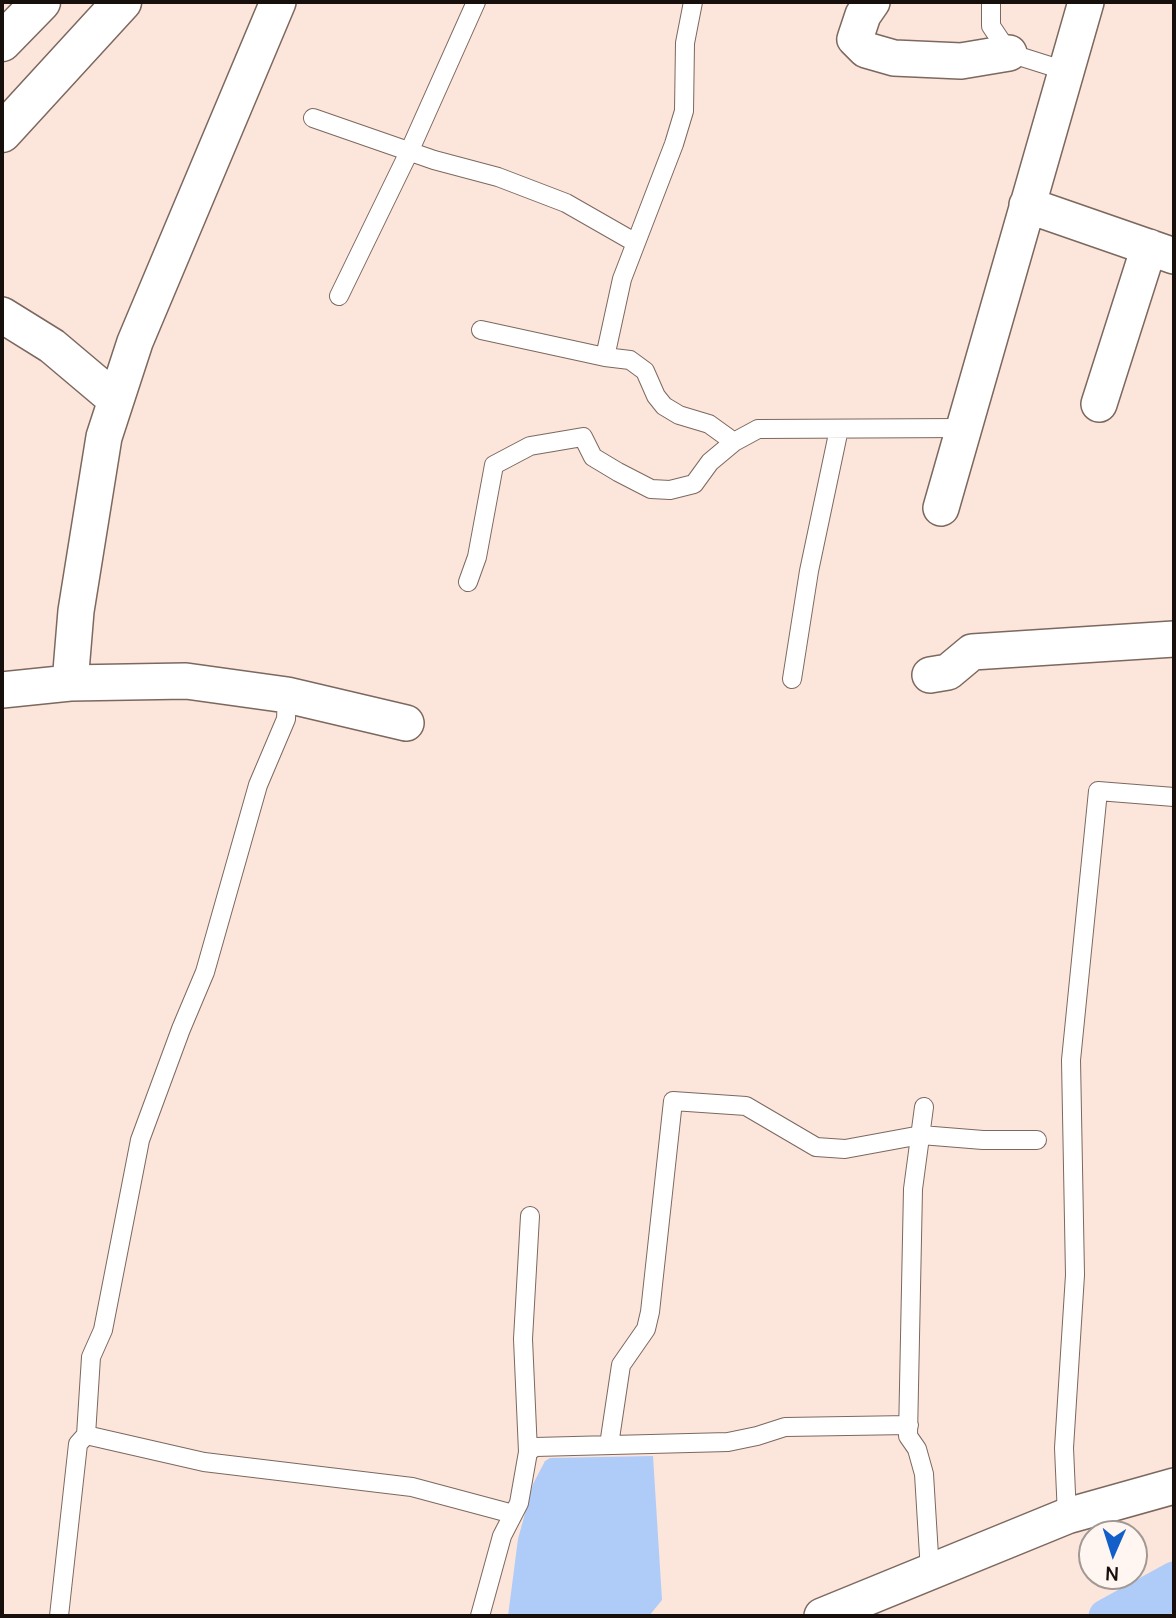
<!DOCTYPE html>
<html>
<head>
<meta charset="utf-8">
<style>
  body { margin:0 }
  #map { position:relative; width:1176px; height:1618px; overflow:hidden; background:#fce5da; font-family:Manrope,sans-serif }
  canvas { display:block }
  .frame { position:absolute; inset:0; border:4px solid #160f0b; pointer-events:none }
  .north { position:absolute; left:1078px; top:1520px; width:70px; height:70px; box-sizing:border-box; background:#fff5f1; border:2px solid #a29995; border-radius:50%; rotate:183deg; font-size:19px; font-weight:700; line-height:28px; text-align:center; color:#160f0b }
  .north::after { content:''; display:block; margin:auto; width:24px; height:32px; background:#125fc9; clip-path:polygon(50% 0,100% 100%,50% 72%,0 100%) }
</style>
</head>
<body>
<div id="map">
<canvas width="1176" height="1618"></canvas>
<div class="frame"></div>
<div class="north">N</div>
</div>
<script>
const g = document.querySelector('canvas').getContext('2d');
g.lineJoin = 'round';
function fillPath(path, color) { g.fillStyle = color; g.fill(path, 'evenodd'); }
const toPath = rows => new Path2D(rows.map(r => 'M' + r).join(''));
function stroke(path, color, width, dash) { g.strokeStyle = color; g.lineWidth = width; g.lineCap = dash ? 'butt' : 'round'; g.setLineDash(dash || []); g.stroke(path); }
const water = toPath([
  [653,1456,662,1600,649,1616,508,1616,518,1539,533,1484,545,1461,550,1458],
  [1174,1577,1174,1612,1167,1616,1107,1616]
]);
const canal = toPath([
  [1105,1616,1174,1578]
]);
const service = toPath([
  [991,2,991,26,1009,53,1066,71],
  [313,118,434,160,498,177,566,203,636,243],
  [339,296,409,152,476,2],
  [481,330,605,357,630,360,645,371,656,396,664,406,679,415,709,424,734,442],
  [605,357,622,279,674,144,684,111,685,43,693,2],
  [468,582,477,557,494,465,530,446,583,437,593,457,618,472,651,489,670,490,694,484,710,462,734,442,758,429,963,428],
  [792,679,809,571,839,429],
  [924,1107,913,1189,908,1436,917,1449,924,1474,930,1572],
  [86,1435,204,1462,412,1487,513,1514],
  [609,1445,621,1365,646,1329,650,1312,673,1101,746,1106,816,1147,845,1149,921,1135,983,1140,1037,1140],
  [528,1452,535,1447,728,1442,757,1436,785,1427,909,1425],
  [1067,1516,1064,1448,1075,1275,1071,1060,1098,791,1174,797],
  [59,1616,78,1444,86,1435,91,1357,103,1330,140,1140,181,1029,205,972,258,785,286,719,287,695],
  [480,1616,502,1536,519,1503,528,1452,523,1339,530,1216]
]);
const minor = toPath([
  [872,2,863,15,855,39,866,50,894,58,961,61,1009,53],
  [1027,205,1174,256],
  [2,315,52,346,116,400],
  [1099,404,1149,247],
  [941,508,1086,2],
  [930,675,948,672,972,652,1174,639],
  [70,683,76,611,104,437,135,342,278,2],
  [2,690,70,683,186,681,287,695,406,723],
  [822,1616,1067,1516,1174,1486]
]);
const secondary = toPath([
  [2,42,41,2],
  [2,133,122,2]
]);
fillPath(water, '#afccf9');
stroke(canal, '#afccf9', 33);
stroke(service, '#7c685f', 20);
stroke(minor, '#7c685f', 38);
stroke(secondary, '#7c685f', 41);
stroke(service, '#fff', 18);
stroke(minor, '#fff', 35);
stroke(secondary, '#fff', 38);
</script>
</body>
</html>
